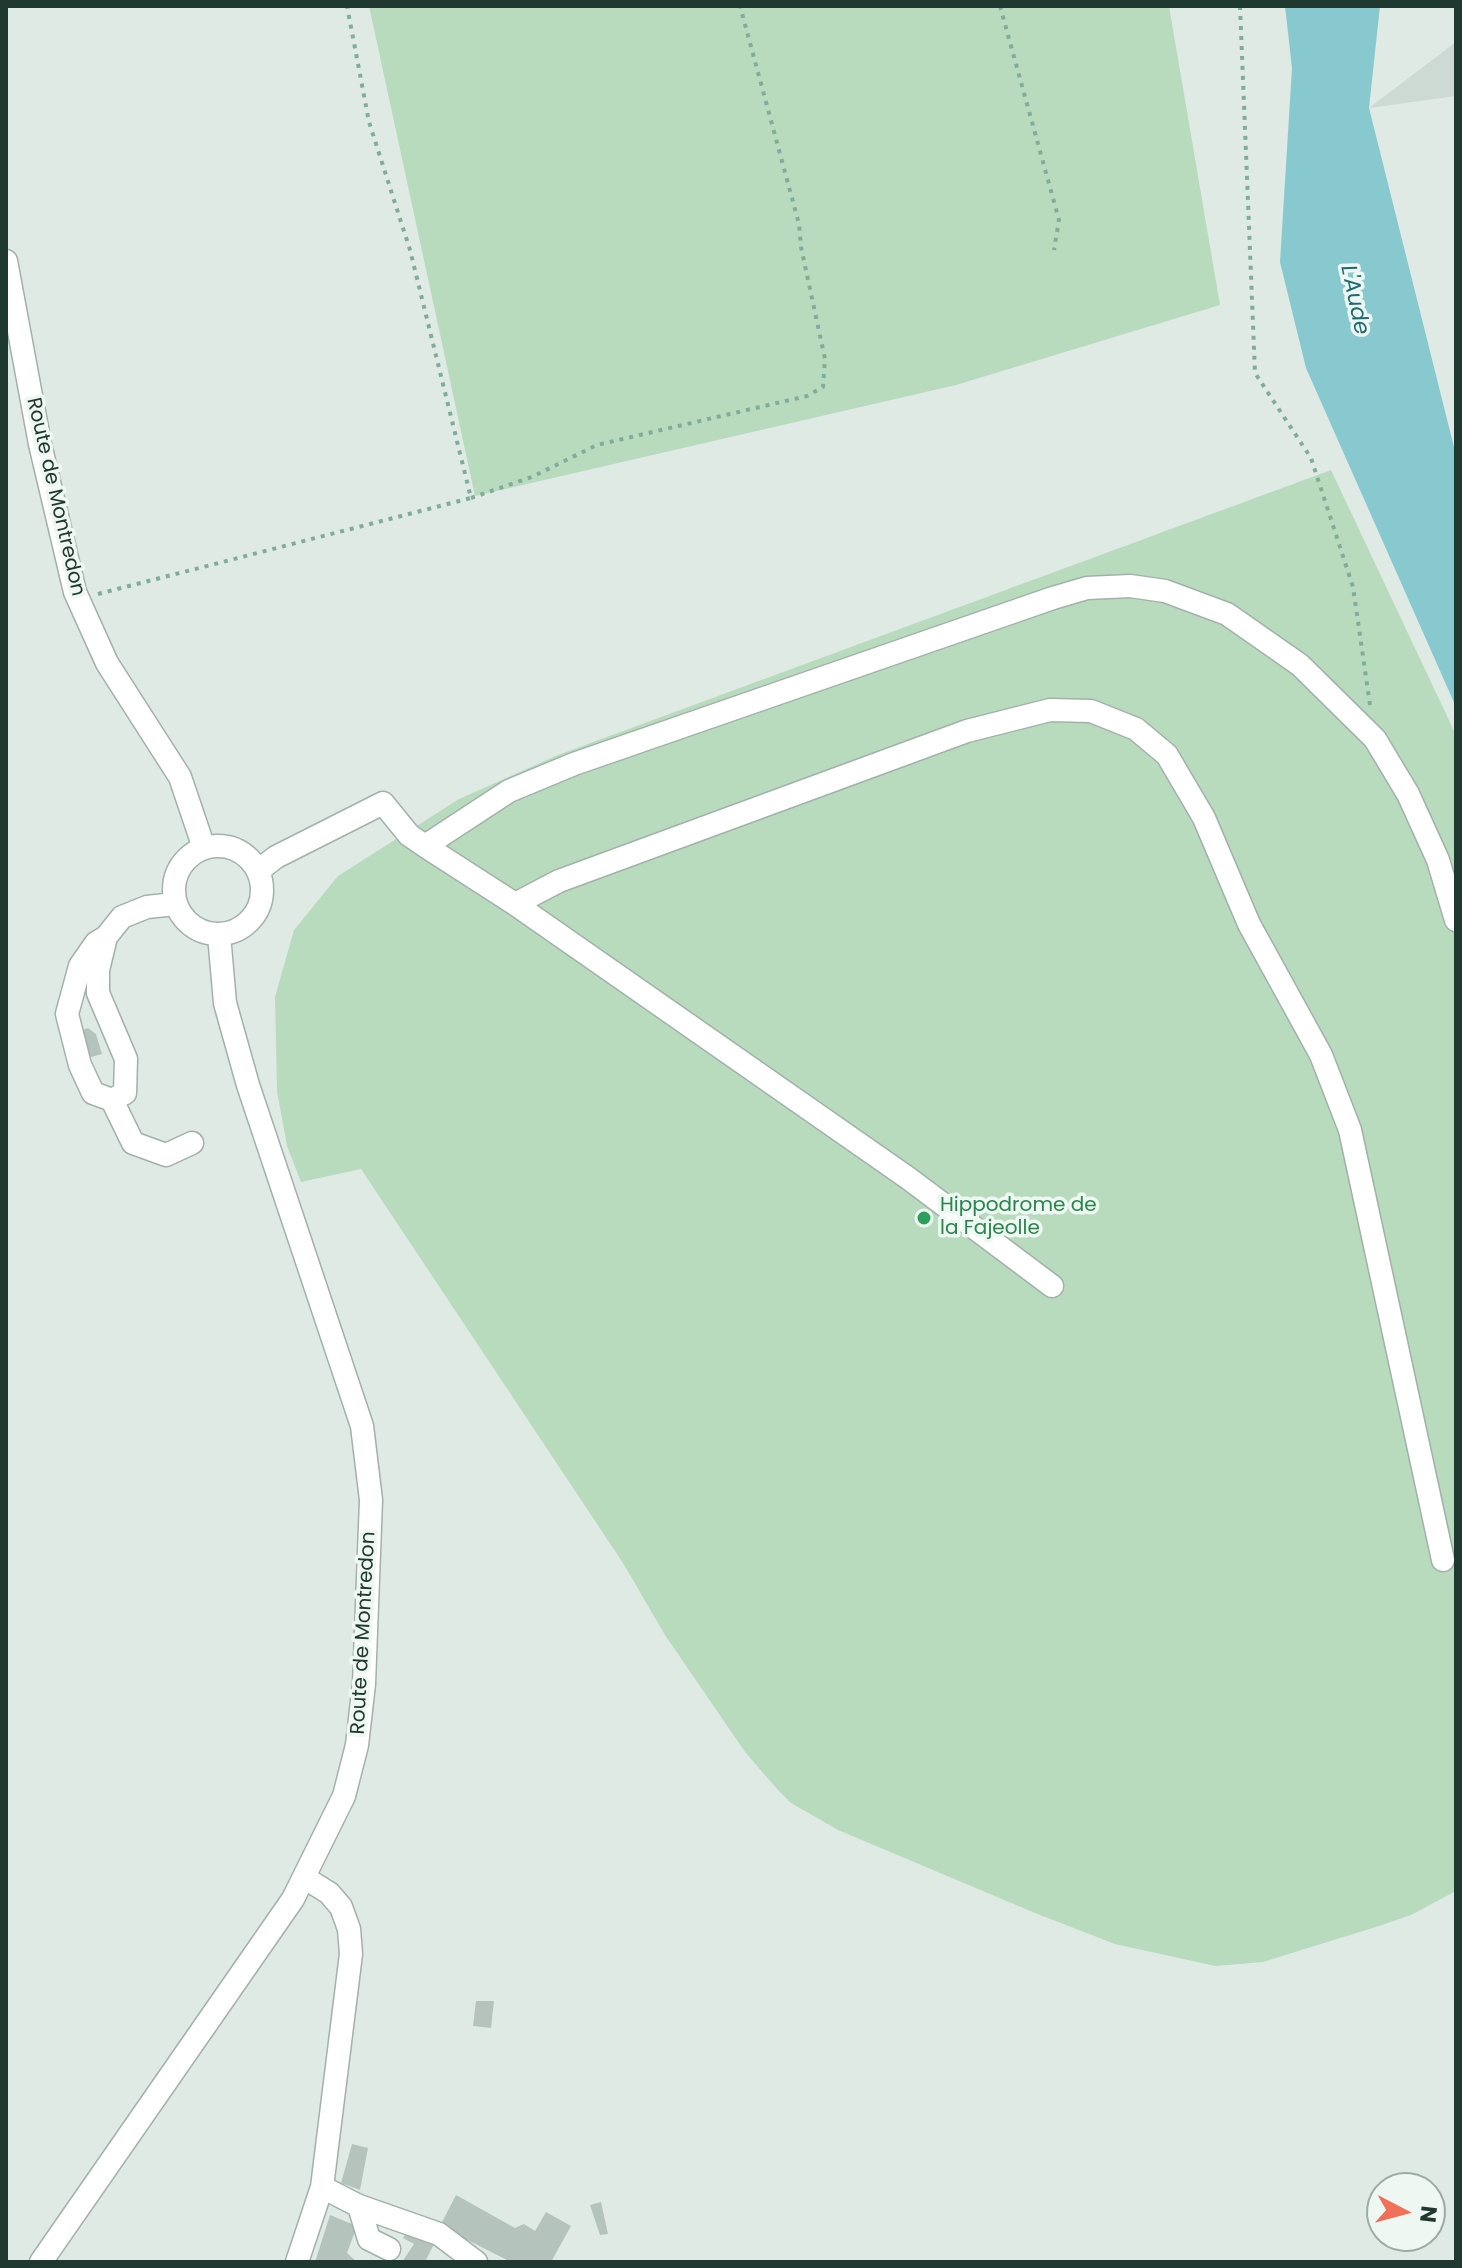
<!DOCTYPE html>
<html>
<head>
<meta charset="utf-8">
<style>
  body { margin:0 }
  #map { position:relative; width:1462px; height:2268px; overflow:hidden; background:#dfeae4; font-family:Poppins,sans-serif }
  canvas { display:block }
  .frame { position:absolute; inset:0; border:8px solid #203930; pointer-events:none }
  .north { position:absolute; left:1366px; top:2172px; width:80px; height:80px; box-sizing:border-box; background:#eff7f2; border:2px solid #9caba4; border-radius:50%; rotate:96deg; font-size:22px; font-weight:700; line-height:32px; text-align:center; color:#203930 }
  .north::after { content:''; display:block; margin:auto; width:28px; height:36px; background:#ee7158; clip-path:polygon(50% 0,100% 100%,50% 72%,0 100%) }
</style>
</head>
<body>
<div id="map">
<canvas width="1462" height="2268"></canvas>
<div class="frame"></div>
<div class="north">N</div>
</div>
<script>
const g = document.querySelector('canvas').getContext('2d');
g.lineJoin = 'round';
function fillPath(path, color) { g.fillStyle = color; g.fill(path, 'evenodd'); }
const toPath = rows => new Path2D(rows.map(r => 'M' + r).join(''));
function stroke(path, color, width, dash) { g.strokeStyle = color; g.lineWidth = width; g.lineCap = dash ? 'butt' : 'round'; g.setLineDash(dash || []); g.stroke(path); }
function drawText(font, color, halo, rows, align = 'center') {
  g.font = font + ' Poppins,sans-serif'; g.lineWidth = 7; g.setLineDash([]); g.textBaseline = 'middle'; g.strokeStyle = halo; g.fillStyle = color; for (const [text, x, y, turn = 0] of rows) {
    g.save(); g.translate(x, y); g.rotate((+turn || 0) * Math.PI / 180); g.textAlign = isNaN(turn) ? turn : align; if (halo) g.strokeText(text, 0, 0); g.fillText(text, 0, 0); g.restore();
  }
}
const built = toPath([
  [1456,42,1456,96,1369,108]
]);
const green = toPath([
  [369,6,1169,6,1220,305,956,385,475,496],
  [1331,470,1456,735,1456,1891,1411,1915,1379,1926,1263,1962,1215,1966,1115,1944,1035,1913,838,1830,791,1803,777,1789,745,1752,665,1635,623,1563,361,1169,301,1182,287,1146,277,1091,275,997,294,930,338,876,459,799,558,755]
]);
const water = toPath([
  [1285,6,1380,6,1369,108,1456,455,1456,707,1306,368,1280,262,1292,68]
]);
const building = toPath([
  [88,1028,96,1034,102,1054,84,1059,76,1032],
  [476,2001,494,2001,491,2028,473,2026],
  [352,2144,368,2148,360,2190,341,2183],
  [456,2195,515,2228,524,2224,535,2231,546,2212,571,2226,551,2262,511,2262,440,2226],
  [601,2202,608,2234,600,2235,590,2205],
  [330,2215,357,2226,347,2253,357,2262,315,2262],
  [408,2229,436,2240,425,2262,402,2262,414,2244,403,2238]
]);
const path = toPath([
  [1000,6,1059,220,1054,250],
  [1240,6,1255,373,1311,458,1353,587,1370,705],
  [471,498,532,477,597,445,807,396,823,387,825,359,801,247,799,224,740,6],
  [98,594,471,498,410,250,369,122,347,6]
]);
const minor = toPath([
  [6,261,40,444,75,592,107,663,180,777,204,848],
  '174 890a44 44 0 1 1 88 0a44 44 0 1 1-88 0Z',
  [425,846,515,904,908,1178,1052,1286],
  [258,871,276,857,383,803,409,835,425,846,509,791,574,764,1053,598,1087,588,1130,586,1165,591,1227,614,1300,665,1375,739,1408,794,1438,860,1456,920],
  [515,904,559,881,967,731,1050,710,1091,711,1136,729,1167,755,1204,818,1249,924,1321,1055,1350,1130,1443,1560],
  [106,937,98,970,98,993,126,1059,125,1093,112,1100,93,1093,80,1065,67,1014,80,966,96,943,106,937,122,917,147,907,175,904],
  [112,1100,133,1143,166,1155,192,1143],
  [322,2187,359,2206,369,2239,389,2249],
  [359,2206,439,2234,476,2262],
  [41,2262,293,1899,344,1796,357,1745,364,1684,371,1500,362,1426,248,1085,225,1003,219,935],
  [297,2262,322,2187,351,1954,349,1929,341,1907,329,1893,305,1878]
]);
const markers = [
  [924,1218,8,"#2e9e5b"]
];
const streetNames = [
  ["Route de Montredon",55,497,77],
  ["Route de Montredon",364,1633,-87]
];
const leisureNames = [
  ["Hippodrome de",940,1206],
  ["la Fajeolle",940,1229]
];
const waterNames = [
  ["L'Aude",1354,300,78]
];
fillPath(built, '#cdd9d3');
fillPath(green, '#b8dbbe');
fillPath(water, '#87c9ce');
fillPath(building, '#b4c4bd');
stroke(minor, '#a2b1aa', 25);
stroke(path, '#80ad9b', 4, [4, 6]);
stroke(minor, '#fff', 22);
for (const [x, y, r, color] of markers) { const dot = new Path2D(); dot.arc(x, y, r, 0, 2 * Math.PI); g.fillStyle = color; g.fill(dot); stroke(dot, '#eff7f2', 3); }
drawText('20px', '#203930', '#eff7f2', streetNames);
drawText('20px', '#27864d', '#eff7f2', leisureNames, 'left');
drawText('italic 22px', '#1d6c73', '#eff7f2', waterNames);
</script>
</body>
</html>
